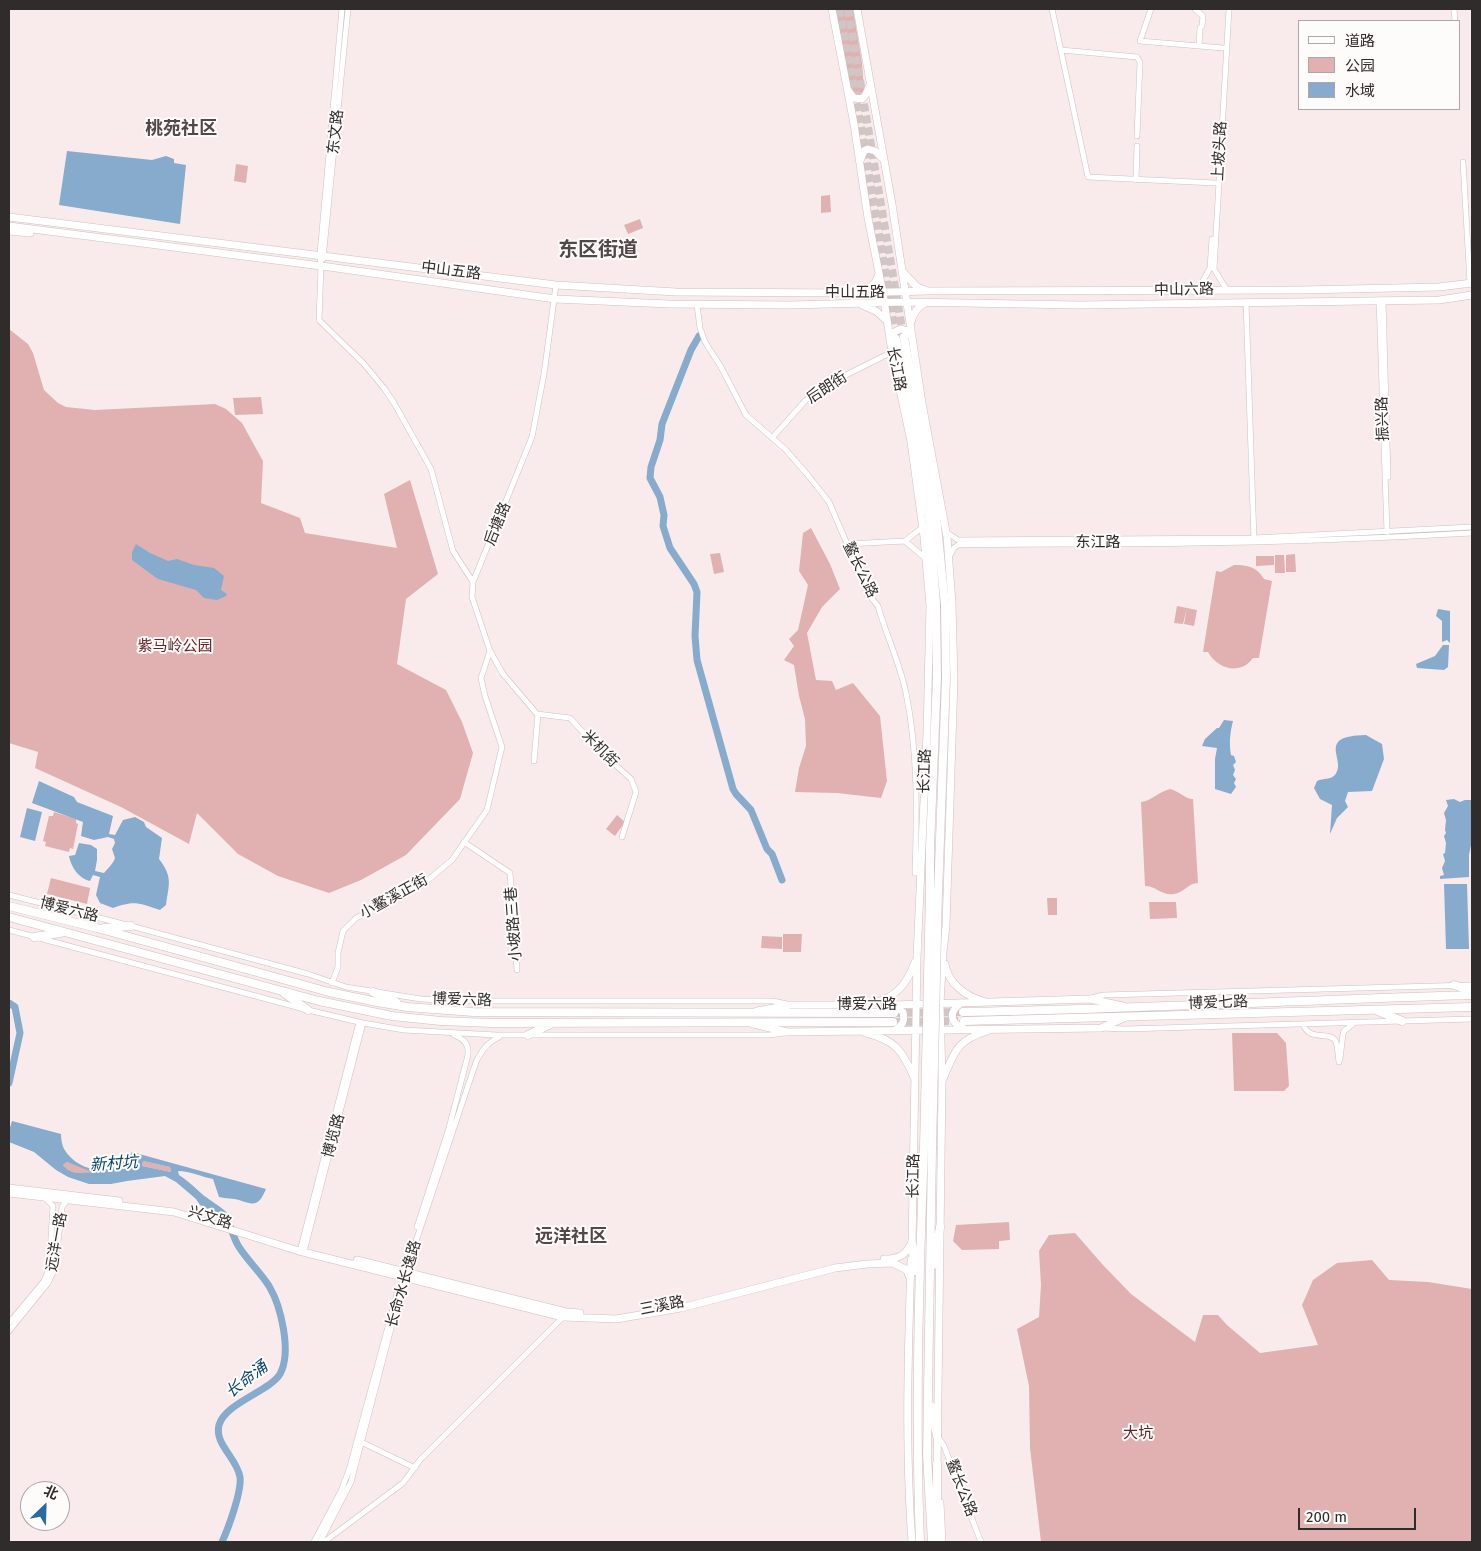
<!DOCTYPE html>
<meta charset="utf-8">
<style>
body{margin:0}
#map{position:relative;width:1481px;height:1551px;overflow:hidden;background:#f9ebeb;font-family:"Fira Sans","Noto Sans SC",sans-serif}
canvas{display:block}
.frame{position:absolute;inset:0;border:10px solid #312c2c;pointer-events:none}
.legend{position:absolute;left:1298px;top:20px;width:162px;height:90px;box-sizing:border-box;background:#fefbfb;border:1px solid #aca8a8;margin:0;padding:6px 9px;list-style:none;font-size:15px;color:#312c2c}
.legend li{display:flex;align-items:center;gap:10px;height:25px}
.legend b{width:25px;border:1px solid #aca8a8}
.north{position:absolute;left:20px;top:1481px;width:50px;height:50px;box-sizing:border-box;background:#fefbfb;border:1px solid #aca8a8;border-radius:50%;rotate:24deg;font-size:14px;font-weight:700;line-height:20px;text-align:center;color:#312c2c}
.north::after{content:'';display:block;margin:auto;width:18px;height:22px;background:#286ba1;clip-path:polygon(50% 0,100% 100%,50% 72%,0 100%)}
.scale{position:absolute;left:1298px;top:1508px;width:118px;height:22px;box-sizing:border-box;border:2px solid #312c2c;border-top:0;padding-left:6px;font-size:15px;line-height:18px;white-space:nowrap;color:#312c2c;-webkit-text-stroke:4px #fefbfb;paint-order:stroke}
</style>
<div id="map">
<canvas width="1481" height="1551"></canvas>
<div class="frame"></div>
<ul class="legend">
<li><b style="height:6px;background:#fff"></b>道路</li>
<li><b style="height:14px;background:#e0b1b0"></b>公园</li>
<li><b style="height:14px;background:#86abcc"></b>水域</li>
</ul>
<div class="north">北</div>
<div class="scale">200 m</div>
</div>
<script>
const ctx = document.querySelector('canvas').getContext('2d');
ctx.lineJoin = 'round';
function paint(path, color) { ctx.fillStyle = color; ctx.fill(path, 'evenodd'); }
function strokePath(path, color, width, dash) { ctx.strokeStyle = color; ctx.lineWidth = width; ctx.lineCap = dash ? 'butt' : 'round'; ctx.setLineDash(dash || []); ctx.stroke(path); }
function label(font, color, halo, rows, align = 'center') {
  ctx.font = font + ' "Fira Sans","Noto Sans SC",sans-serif'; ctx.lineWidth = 4; ctx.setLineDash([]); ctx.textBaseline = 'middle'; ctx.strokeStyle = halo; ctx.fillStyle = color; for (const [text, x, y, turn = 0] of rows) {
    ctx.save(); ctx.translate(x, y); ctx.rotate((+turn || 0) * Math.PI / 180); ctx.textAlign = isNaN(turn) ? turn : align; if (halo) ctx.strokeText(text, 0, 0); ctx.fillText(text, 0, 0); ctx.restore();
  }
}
paint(new Path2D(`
 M836,9H853L862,63L864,91L861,95L857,96C845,85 839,28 836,9Z
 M236,164L248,166L246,183L234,181Z
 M830,195L831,212L821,213V196Z
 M640,219L643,228L628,234L624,225Z
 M9,329L28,344L33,353L44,390L58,403L66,407L95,410L215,404L226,409L242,423L263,461L261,503L300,518L305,533L397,548L384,494L410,480L438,574L406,599L397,664L446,690L462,722L473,753L460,799L406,855L361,880L329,893L278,876L238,854L197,813L189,844L121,807L35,768L38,752L9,743Z
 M261,397L263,414L235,415L233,398Z
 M811,528L830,564L840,589L822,607L807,633L816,680L832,681L836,690L853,683L880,716L887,781L881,798L837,793L795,792L799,768L806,746L805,719L799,696L794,665L784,660L794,646L789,639L798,630L808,585L799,571L803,533Z
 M720,553L724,572L714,574L710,554Z
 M1295,554L1296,572H1286V555Z
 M1275,555H1284L1285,573H1275Z
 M1256,556H1274V565L1256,566Z
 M1234,565C1248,565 1257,567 1264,579L1272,581L1259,658H1253C1241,675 1218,670 1208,652H1203L1216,571L1221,572Z
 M1177,606L1187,608L1183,624L1174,623Z
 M1187,608L1197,610L1194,626L1184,624Z
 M1170,789C1179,791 1185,799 1193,799L1198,883C1188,883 1184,893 1174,894C1162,896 1156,886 1145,886L1141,802C1149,802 1158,792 1170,789Z
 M54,812L76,819V823L78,824L73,849L70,848L69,852L45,846L46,842L43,841L49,816H53Z
 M617,815L625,822L615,836L606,829Z
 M51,878L90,888L87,904L47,894Z
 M1047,898H1057V915H1048Z
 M1176,902L1177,918L1150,919L1149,902Z
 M783,934H802L801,952H783Z
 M762,936L782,937V949L761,948Z
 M1232,1033H1277L1286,1043L1289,1086L1284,1091H1234Z
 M143,1161L170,1167L171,1172L142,1166Z
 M67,1162L94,1172C83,1174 70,1175 63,1165Z
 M1009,1222L1010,1240L999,1241V1249L962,1250L953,1241L956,1225Z
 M1075,1233L1103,1265L1131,1294L1195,1342L1203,1315H1218L1227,1325L1260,1353L1318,1345L1302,1305L1313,1280L1337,1263L1372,1260L1389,1280L1428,1282L1472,1289V1542H1041L1030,1448L1029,1386L1017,1329L1039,1317L1041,1285L1039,1251L1049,1235Z`), '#e0b1b0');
paint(new Path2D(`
 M67,151L152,160L166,156L174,159V163L186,165L180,224L59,205Z
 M136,544L150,553L168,561L177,559L194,565L214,568L224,576L221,590L227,594L226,596L217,600L204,598L196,590L158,579L132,560V552Z
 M1438,609L1450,611V643L1447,640L1442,642V621L1436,616Z
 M1443,645H1449L1448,667L1444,670L1417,668L1416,664L1435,656Z
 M1224,720L1233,721C1230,732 1229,744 1231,755L1234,756L1236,762L1233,765L1235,770L1233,775L1236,779L1234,783L1236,787L1231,794L1215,789V759L1217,748L1202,746L1205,739L1217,728H1219Z
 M1366,735L1382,744L1384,759L1372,791L1348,792L1345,801L1348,807L1337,818L1330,834L1332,805L1320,799L1314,788L1317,781C1324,778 1330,780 1335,775C1348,760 1314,736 1366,735Z
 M39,781L74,797L77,802L113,816L109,834L115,835L123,820L135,817L144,822L146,827L162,838L159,859C173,877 169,884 166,905L160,910C138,903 135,900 113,908L100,903L96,895L100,877L93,875L90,881C79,879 71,867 69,856L75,855L79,843L91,845L97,849V860L95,871L104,873C108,868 113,864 115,858L112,849L115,843L114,839L108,837L94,840L81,836L83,822L32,803Z
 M1454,799L1460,802L1465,800H1472V840L1469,855V877L1440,879V876L1444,875L1442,868L1445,861L1443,854L1445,853L1446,843L1444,836L1446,833L1445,830L1446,820L1444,813L1448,806L1446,800Z
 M27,808L42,812L35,841L20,837Z
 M1444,884H1467L1469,949H1446Z
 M12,1121L61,1134C61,1139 62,1145 64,1149C79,1174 116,1178 132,1152L266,1189C259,1205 256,1206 239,1200C234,1198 226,1199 219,1197L213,1179C202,1177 190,1171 178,1171L179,1175C192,1183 201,1195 214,1203L208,1209L200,1205L196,1199L176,1182L165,1176L127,1181L111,1184H89L68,1177L56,1170L34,1152L9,1142V1131ZM143,1161L170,1167L171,1172L142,1166ZM67,1162L92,1172C82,1174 69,1174 63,1165Z`), '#86abcc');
strokePath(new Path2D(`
 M699,336L691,350L662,424L660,440L651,467L650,478L660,497L664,515L663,526L670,548L694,584L697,592L695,636L697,660L733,789L736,794L751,810L767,849L772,854L782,880
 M9,1003L15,1007L20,1033L9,1083
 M204,1200C210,1205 221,1210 225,1216C231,1225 233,1238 239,1247C248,1261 260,1272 269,1286C281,1306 292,1352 280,1374C270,1391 225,1403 219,1425C214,1444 237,1458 240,1477C242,1491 228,1529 222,1542`), '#86abcc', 7);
strokePath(new Path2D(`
 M839,9L860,122L896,337
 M848,9L903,335
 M894,1013L963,1012
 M893,1022L958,1021`), '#d1c5c5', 8, [8, 4]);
const minor = new Path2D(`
 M342,9L320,254L321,266L319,320L364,364L384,388L394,403L431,469L453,551L473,582
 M1052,9L1088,177L1215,183
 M1151,9L1140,41L1223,48
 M1195,9L1203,16L1202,26L1200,28L1199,45
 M1454,9L1455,21
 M1061,50L1137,57L1140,62L1137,136
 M1463,162L1470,283
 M1136,180L1137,146
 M323,259L348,9
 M556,285L544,374L532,437L473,582L472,597L490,651L503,674L537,714L570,718L598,749L631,779L636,792L622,837
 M1198,290L1210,268L1212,239
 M1227,290L1214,269L1229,9
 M1379,300L1387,532
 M1383,300L1388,477
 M1246,302L1254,541
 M697,305L700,328L705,342L721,367L746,415L785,449L807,474L829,502L869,595L878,606C886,635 900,663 906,693C918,752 917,813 915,873H921
 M772,438L806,400L834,381L892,352
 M946,532L958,540L1254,538L1472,527
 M905,541L923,527
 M847,544L905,541L925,558
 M949,557L954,548L958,545C1036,543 1114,545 1193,543C1286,542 1379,538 1472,533
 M534,761L538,714
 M464,842L510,873L517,970
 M9,895L131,926L308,974L346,987L421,999L456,1001H773L787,1004
 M9,930L308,1010L363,1023L404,1030L496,1035H769L785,1033
 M332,983L338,967V953L343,931L356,918L422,885L452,860L487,810L502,747L485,696L481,678L490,651
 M1091,998L1104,995L1472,985
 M1303,1024C1310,1043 1329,1029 1336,1042C1338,1048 1338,1056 1339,1062
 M1102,1028L1125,1029L1472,1019
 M1340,1059L1343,1034L1344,1031L1354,1023
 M417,1227L449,1128L468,1055C469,1044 464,1039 454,1035
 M301,1247L359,1022
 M305,1248L363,1023
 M9,1323L44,1281L49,1269L53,1206L45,1198
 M9,1331L48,1283L55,1268L62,1207L67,1200
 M938,1437L944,1446L981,1542
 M359,1441L415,1468
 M314,1542L341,1491L349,1470L398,1290
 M320,1542L351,1482L406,1271L476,1062C482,1050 487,1043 499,1037
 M324,1542L403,1483L420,1460L563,1317`);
const major = new Path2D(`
 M832,9L854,124L868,218L883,293L892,352L911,442L924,537L930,606L927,733L917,957L912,1247
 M857,9L892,204L922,403L947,537L952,603L954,679L946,926L943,952L940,1003L942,1082L937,1470
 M848,90L854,98L862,99L866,94L870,85
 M860,161L864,151L868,149L875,151L883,159
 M9,217L556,285L676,292L852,293L928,291L1302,290L1439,287L1472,283
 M9,226L329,267L555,299L669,304L791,305L906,302L1079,305L1439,300L1472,295
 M9,231L30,233
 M903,272L917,287L925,290
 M862,291C872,287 877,283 879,273
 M862,305L876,311L886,320
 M911,322C913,314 917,307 925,303
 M890,338L892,333L901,329L908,331L911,336
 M945,964C948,983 965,996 983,1001
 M876,1002C897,997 908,982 915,962
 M961,1003C949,1012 949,1022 963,1028
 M893,1005L903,1012C905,1021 903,1025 895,1030
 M757,1011L790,1005H893L1090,999L1123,1006
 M753,1024L787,1032L1101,1028L1126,1017
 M866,1033C895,1040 902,1050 914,1077
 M943,1079C955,1051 956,1041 987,1031
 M9,1188L119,1201
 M9,1193L174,1212L299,1251L563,1317L616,1319L681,1308L835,1268L867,1264L893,1263L907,1270L909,1276
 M884,1259C898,1259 905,1256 911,1244
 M357,1260L566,1312L580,1313
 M911,1260C908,1354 905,1449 912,1542
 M940,1503L942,1542`);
const highway = new Path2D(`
 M904,337L936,516L945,605L946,678L938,893
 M896,339L929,518L936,603L937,678L930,847V892
 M9,906L97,928L329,992L377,1002L407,1007L473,1012L894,1013
 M9,917L319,1001L392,1016L441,1021L491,1023L893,1022
 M104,928L131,926
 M34,937L60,933
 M1454,985L1472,991
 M373,992L396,1002
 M284,993L308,1010
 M1378,1011L1402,1021
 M963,1012C1133,1009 1303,1000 1472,995
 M964,1021L1472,1007
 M528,1035L551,1024
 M932,1149L927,1454L932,1542
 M912,1243L915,1271
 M933,1265L940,1227
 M931,1406L937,1436
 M937,1464V1542
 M920,1542C915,1411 919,1279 924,1148`);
strokePath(minor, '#cec0c0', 6);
strokePath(major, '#cec0c0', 8);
strokePath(highway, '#cec0c0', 9);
strokePath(minor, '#fff', 5);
strokePath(major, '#fff', 7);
strokePath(highway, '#fff', 8);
const highwayBridge = new Path2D(`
 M924,1148L930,892
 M932,1149L938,893`);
strokePath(highwayBridge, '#cec0c0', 9, []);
strokePath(highwayBridge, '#fff', 8);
label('15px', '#312c2c', '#fefbfb', [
 ["东文路",336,132,-84],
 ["上坡头路",1220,151,-87],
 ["中山五路",451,271,7],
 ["中山六路",1184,290,-1],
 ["中山五路",855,293],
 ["长江路",896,369,79],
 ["后朗街",827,388,-33],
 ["振兴路",1383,419,-92],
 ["后塘路",498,524,-68],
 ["东江路",1098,543],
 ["鳌长公路",860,570,64],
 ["米机街",600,749,45],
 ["长江路",925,771,-88],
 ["小鳌溪正街",394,897,-29],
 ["博爱六路",69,910,14],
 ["小坡路三巷",514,924,-94],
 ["博爱六路",462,1000,2],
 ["博爱七路",1218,1003,-2],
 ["博爱六路",867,1005],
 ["博览路",334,1136,-75],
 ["长江路",914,1176,-89],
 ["兴文路",210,1218,17],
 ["远洋一路",57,1242,-80],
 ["长命水长逸路",404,1284,-74],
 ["三溪路",662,1306,-11],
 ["鳌长公路",961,1488,69]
]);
label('15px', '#652428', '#fefbfb', [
 ["紫马岭公园",175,647],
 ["大坑",1138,1434]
]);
label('italic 16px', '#074570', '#fefbfb', [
 ["新村坑",114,1164,-4],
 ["长命涌",247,1380,-38]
]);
label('bold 18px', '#534848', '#fefbfb', [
 ["桃苑社区",181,129],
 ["远洋社区",571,1237]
]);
label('bold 20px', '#534848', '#fefbfb', [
 ["东区街道",598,250]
]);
</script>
